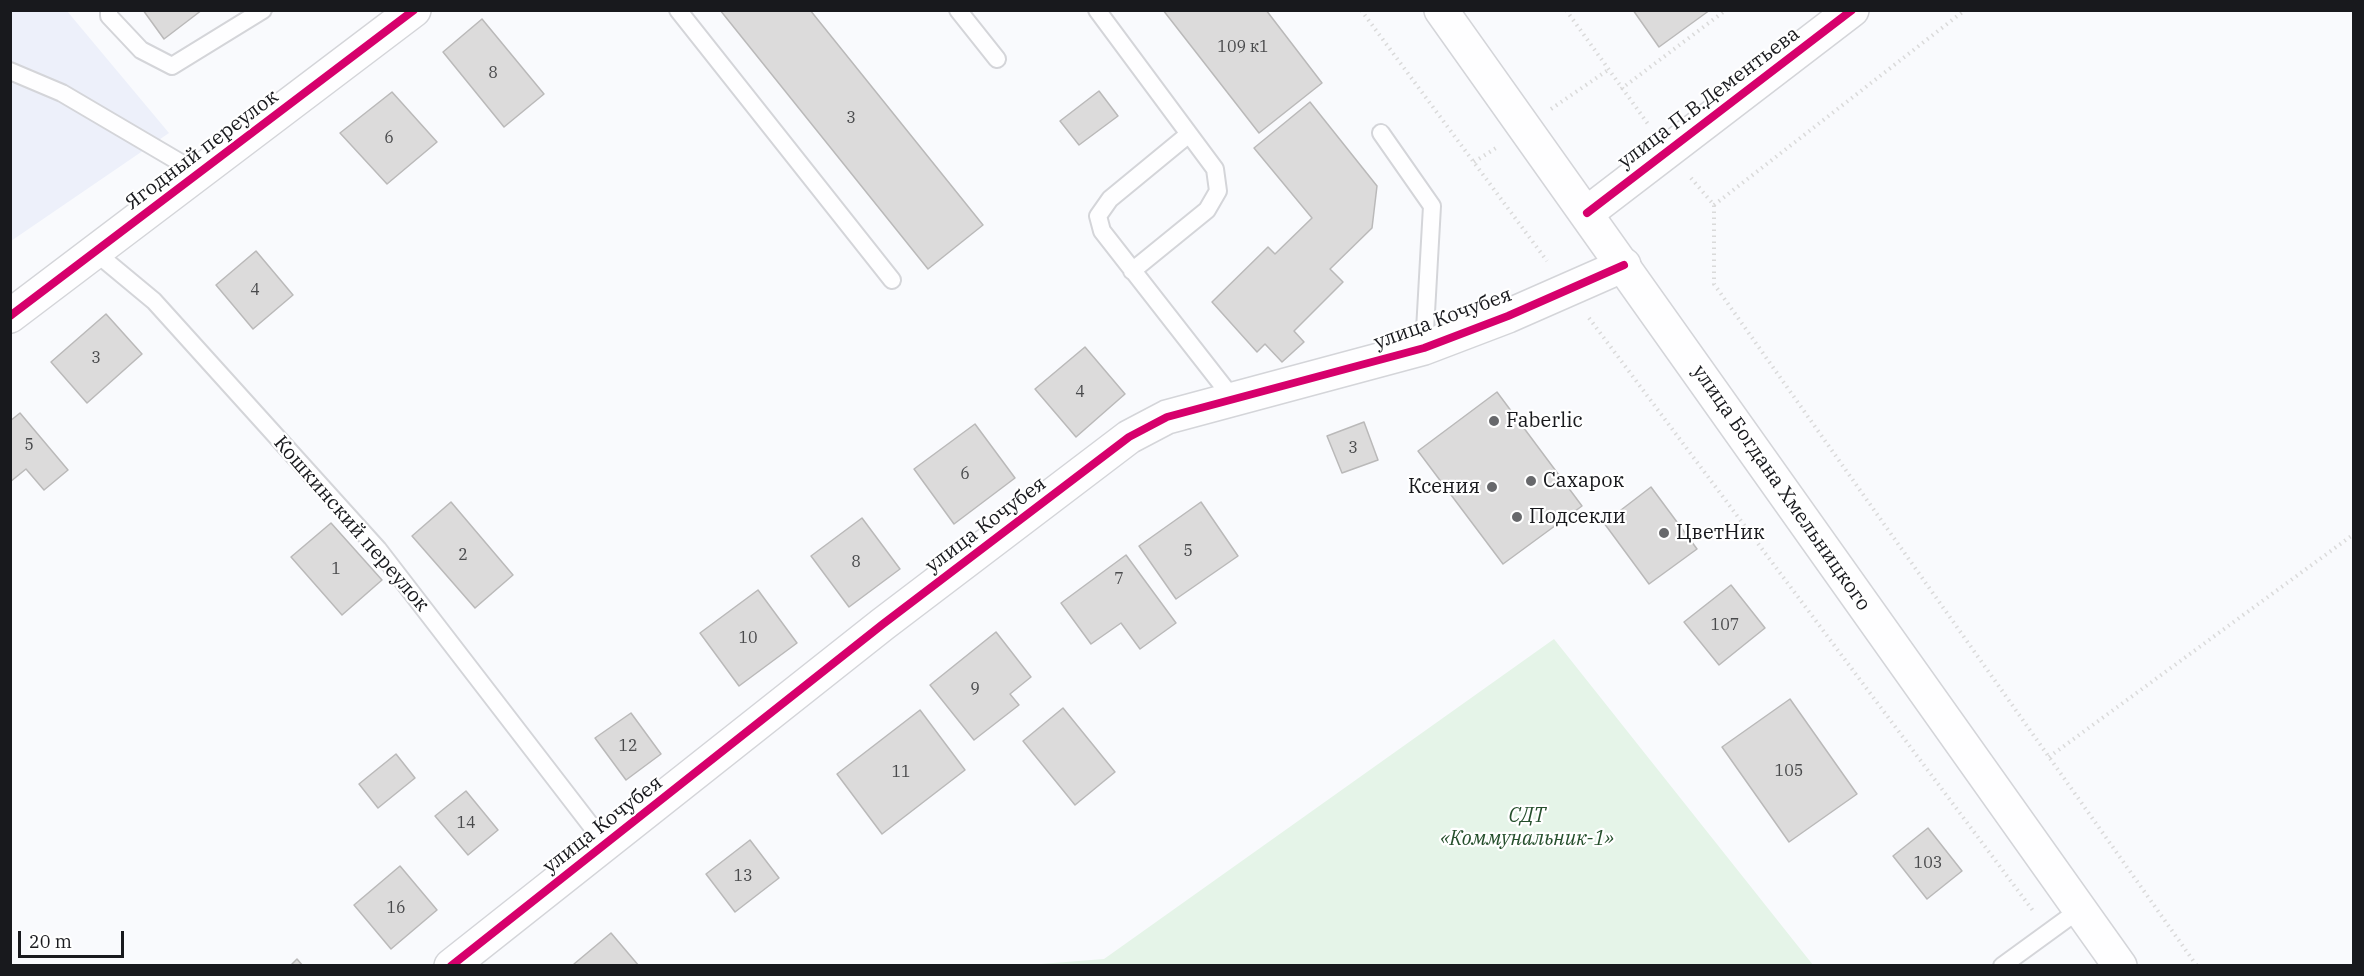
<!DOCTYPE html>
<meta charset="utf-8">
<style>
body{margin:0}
#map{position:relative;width:2364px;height:976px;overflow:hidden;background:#f9fafd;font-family:"IBM Plex Serif",serif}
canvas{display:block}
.frame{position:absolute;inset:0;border:12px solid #18191d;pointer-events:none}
.scale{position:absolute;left:18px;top:931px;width:106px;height:27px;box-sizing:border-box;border:3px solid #18191d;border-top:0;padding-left:8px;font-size:18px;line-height:21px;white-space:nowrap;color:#18191d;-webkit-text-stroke:4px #fff;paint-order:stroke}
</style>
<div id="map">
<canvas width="2364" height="976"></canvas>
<div class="frame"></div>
<div class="scale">20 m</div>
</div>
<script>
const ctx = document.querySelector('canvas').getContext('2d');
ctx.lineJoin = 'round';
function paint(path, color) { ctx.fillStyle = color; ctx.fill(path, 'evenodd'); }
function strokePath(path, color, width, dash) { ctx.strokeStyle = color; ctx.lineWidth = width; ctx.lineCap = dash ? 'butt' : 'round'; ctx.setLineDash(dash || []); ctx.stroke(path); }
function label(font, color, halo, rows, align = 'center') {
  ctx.font = font + ' "IBM Plex Serif",serif'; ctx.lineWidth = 4.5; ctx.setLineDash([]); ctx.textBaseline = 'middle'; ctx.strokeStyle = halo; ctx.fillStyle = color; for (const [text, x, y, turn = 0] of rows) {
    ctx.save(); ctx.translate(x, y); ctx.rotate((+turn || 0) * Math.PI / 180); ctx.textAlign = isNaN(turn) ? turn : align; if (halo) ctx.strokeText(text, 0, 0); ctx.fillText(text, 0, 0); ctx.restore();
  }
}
paint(new Path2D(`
 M11,11H67L169,133L11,241Z`), '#edf0fa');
paint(new Path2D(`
 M1554,639L1813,965H1028L1104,959Z`), '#e5f4e8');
const building = new Path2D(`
 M143,10H202L164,39Z
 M720,10H810L983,225L928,269Z
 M1163,10H1266L1322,83L1259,133Z
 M1633,10H1710L1659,47Z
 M482,19L544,94L504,127L443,52Z
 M1099,91L1118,116L1079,145L1060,121Z
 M392,92L437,142L387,184L340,133Z
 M1310,102L1377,186L1372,228L1330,269L1343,282L1294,331L1304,342L1282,362L1265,344L1257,352L1212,302L1268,247L1275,254L1312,218L1254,148Z
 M256,251L293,295L253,329L216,285Z
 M106,314L142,354L87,403L51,362Z
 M1085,347L1125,394L1076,437L1035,389Z
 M1497,392L1582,506L1503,564L1418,451Z
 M20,413L68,470L44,490L26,469L10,482V421Z
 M1364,422L1378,460L1342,473L1327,436Z
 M975,424L1015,478L954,524L914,469Z
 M1651,487L1697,549L1649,584L1604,523Z
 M451,502L513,575L475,608L412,536Z
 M1201,502L1238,556L1176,599L1139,546Z
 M862,518L900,569L849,607L811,556Z
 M331,523L382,580L342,615L291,557Z
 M1126,555L1176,623L1140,649L1121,623L1091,644L1061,603Z
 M1731,585L1765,628L1719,665L1684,622Z
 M758,590L797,643L739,686L700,633Z
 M996,632L1031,677L1010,694L1019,705L974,740L930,685Z
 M1790,699L1857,794L1789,842L1722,747Z
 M1063,708L1115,772L1075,805L1023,741Z
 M920,710L965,770L882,834L837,774Z
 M631,713L661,754L626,780L595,738Z
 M396,754L415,778L378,808L359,784Z
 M466,791L498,830L468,855L435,816Z
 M1928,828L1962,871L1927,899L1893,856Z
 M750,840L779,878L735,912L706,874Z
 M400,866L437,910L391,949L354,905Z
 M611,933L639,966H575L574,964Z
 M297,959L303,966H290Z`);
paint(building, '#dcdbdb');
strokePath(building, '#bab9b9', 1.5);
const lane = new Path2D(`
 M109,10V16L141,50L172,66L263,10
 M678,10L892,280
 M958,10L997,59
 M1097,10L1189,134L1110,199L1098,216L1102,231L1234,400
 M10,71L62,93L198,173
 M1381,133L1432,206L1424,348
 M95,252L154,301L378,549L606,845
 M1132,271L1207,210L1218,191L1215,169L1189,134
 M2002,966L2079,910`);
const street = new Path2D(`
 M10,316L414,10
 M451,966L883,624L1129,437L1167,417L1424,348L1508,316L1624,265`);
const secondary = new Path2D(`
 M1587,213L1852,10`);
const primary = new Path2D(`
 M1441,10L2120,966`);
strokePath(lane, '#d4d5d9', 20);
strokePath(street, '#d4d5d9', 36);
strokePath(secondary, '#d4d5d9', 36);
strokePath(primary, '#d4d5d9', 36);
strokePath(new Path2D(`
 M1361,10L1547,261
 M1566,10L1648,124
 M1621,89L1726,10
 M1551,109L1608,70
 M1474,162L1496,148
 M1691,178L1714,205V284L2197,966
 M1714,205L1965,10
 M1589,318L2034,912
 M2049,757L2354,534`), '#dadada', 4, [1.5, 4.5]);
strokePath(lane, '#fefeff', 16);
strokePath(street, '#fefeff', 33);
strokePath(secondary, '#fefeff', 33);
strokePath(primary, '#fefeff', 33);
strokePath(new Path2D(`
 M1587,213L1852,10
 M10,316L414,10
 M451,966L883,624L1129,437L1167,417L1424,348L1508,316L1624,265`), '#d6006c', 8);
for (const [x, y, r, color] of [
 [1494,421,6,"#67686b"],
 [1531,481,6,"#67686b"],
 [1492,487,6,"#67686b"],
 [1517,517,6,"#67686b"],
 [1664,533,6,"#67686b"]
]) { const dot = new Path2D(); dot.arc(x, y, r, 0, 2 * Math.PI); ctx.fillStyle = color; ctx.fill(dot); strokePath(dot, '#fff', 2); }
label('16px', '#494a4c', null, [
 ["109 к1",1243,47],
 ["8",493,73],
 ["3",851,118],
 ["6",389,138],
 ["4",255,290],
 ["3",96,358],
 ["4",1080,392],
 ["5",29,445],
 ["3",1353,448],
 ["6",965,474],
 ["5",1188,551],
 ["2",463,555],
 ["8",856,562],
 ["1",336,569],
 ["7",1119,579],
 ["107",1725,625],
 ["10",748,638],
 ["9",975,689],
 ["12",628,746],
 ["105",1789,771],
 ["11",901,772],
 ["14",466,823],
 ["103",1928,863],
 ["13",743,876],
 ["16",396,908]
]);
label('20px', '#18191d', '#fff', [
 ["улица П.В.Дементьева",1709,98,-37],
 ["Ягодный переулок",202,150,-37],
 ["улица Кочубея",1443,319,-20],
 ["улица Богдана Хмельницкого",1781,488,55],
 ["Кошкинский переулок",351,524,49],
 ["улица Кочубея",986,525,-37],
 ["улица Кочубея",603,825,-38]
]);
label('20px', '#18191d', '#fff', [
 ["Faberlic",1506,421],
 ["Сахарок",1543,481],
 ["Ксения",1480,487,"right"],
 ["Подсекли",1529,517],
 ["ЦветНик",1676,533]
], 'left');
label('italic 20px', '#254f2c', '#fff', [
 ["СДТ",1527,816],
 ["«Коммунальник-1»",1527,839]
]);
</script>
